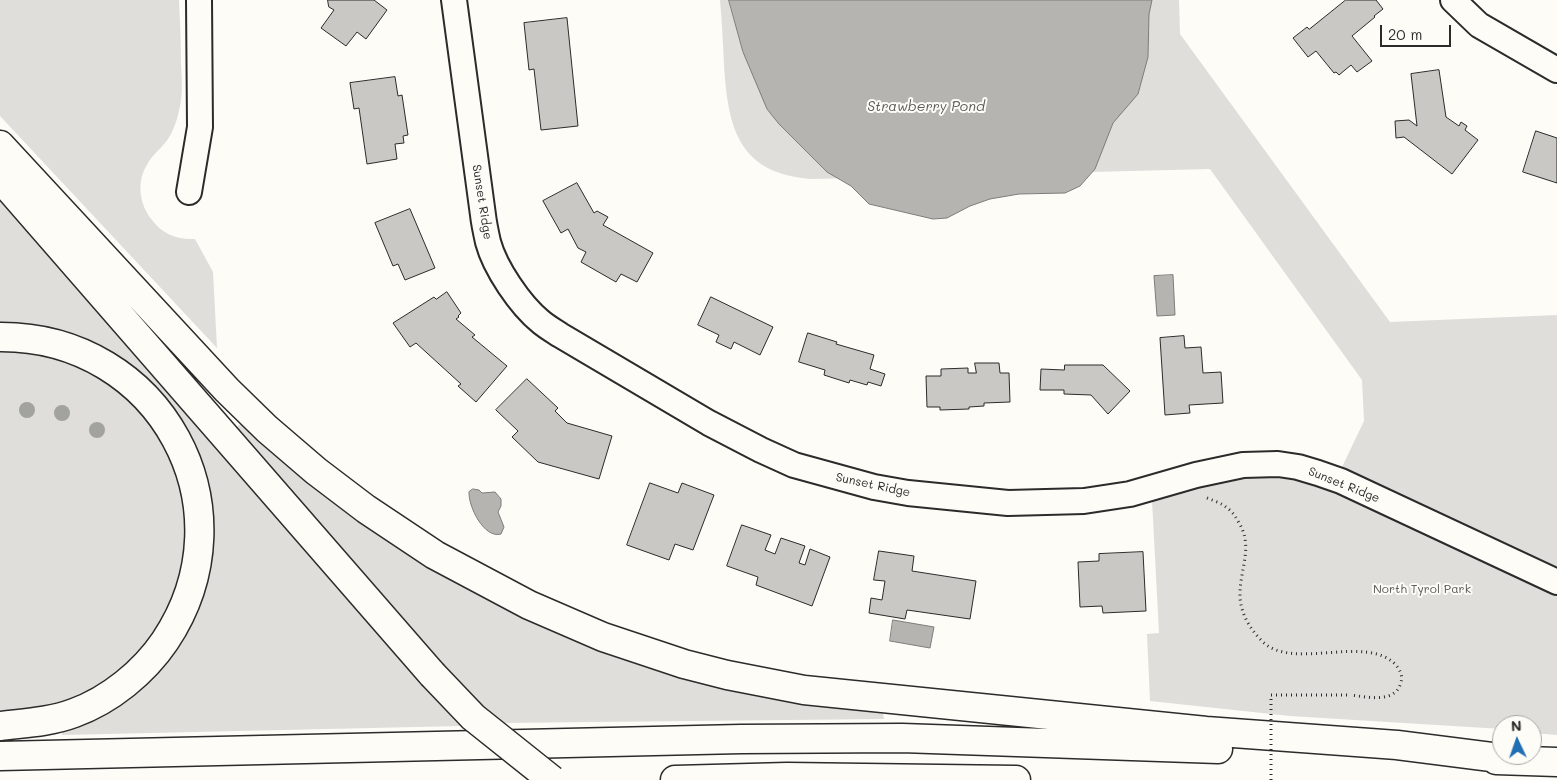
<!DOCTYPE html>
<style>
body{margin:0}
#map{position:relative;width:1557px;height:780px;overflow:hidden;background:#fdfcf7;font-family:Mali,sans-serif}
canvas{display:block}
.north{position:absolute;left:1492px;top:715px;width:50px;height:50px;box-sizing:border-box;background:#fdfcf7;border:1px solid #a9a8a5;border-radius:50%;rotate:357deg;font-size:14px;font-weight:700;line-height:20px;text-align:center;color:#2b2b2b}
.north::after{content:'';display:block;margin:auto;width:18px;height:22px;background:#1f6fb2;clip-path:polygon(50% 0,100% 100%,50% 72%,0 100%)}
.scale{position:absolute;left:1380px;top:25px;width:71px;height:22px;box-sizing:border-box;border:2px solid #2b2b2b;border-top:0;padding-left:6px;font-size:15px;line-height:18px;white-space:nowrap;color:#2b2b2b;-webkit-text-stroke:4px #fdfcf7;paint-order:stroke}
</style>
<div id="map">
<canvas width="1557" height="780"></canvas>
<div class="north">N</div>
<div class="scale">20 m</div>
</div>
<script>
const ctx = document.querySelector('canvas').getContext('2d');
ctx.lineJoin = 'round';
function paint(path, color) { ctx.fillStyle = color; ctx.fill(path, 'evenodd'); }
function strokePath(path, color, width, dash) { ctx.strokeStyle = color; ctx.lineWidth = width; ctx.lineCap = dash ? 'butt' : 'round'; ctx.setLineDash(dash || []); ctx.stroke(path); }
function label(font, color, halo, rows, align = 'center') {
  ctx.font = font + ' Mali,sans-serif'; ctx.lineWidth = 4; ctx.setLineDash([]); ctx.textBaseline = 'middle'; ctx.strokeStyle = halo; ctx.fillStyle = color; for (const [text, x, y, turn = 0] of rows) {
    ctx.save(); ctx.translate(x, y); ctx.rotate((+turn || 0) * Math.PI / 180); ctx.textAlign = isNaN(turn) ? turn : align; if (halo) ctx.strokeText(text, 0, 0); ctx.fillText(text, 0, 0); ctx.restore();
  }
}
paint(new Path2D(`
 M0,0H179C180,22 181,44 181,65C182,81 183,96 179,111C177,121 173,131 168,139C162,148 153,154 148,163C136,181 139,204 152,220C162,234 178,240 195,239L213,272L217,348L0,116Z
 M720,0H1179L1180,34L1390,322L1557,315V735L1532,733V725H1502V729L1290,716L1150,701L1147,634L1159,633L1152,500C1191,490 1233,475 1274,476C1293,477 1312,483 1331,490L1364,421L1362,380L1210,169L812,179C739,174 728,129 724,65C723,43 722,22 720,0Z
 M0,194L125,343L434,698L460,726L62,735V729L161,666L183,636L197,607L210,517L111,354L82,339L65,333L46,328L0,325Z
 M0,349L53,356L105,378L137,406L163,444L179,483L188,525L179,581L170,605L145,649L108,681L93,691L61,705L0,715Z
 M243,421L477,589L882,709L884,719L500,723L453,676L236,428Z`), '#dfdeda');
const water = new Path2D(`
 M729,0H1152L1149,14L1148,57L1138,94L1113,123L1095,169L1080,186L1065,193L1019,194L990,199L970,206L947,218L933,219L869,204L851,186L827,172L779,124L767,109L743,52Z
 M1173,275L1175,315L1157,316L1154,276Z
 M473,489L479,490L482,493L495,492L501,499V506L498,512L504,527L501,534C484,539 468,506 469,492Z
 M893,620L934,627L930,648L890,641Z`);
paint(water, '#b5b4b1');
strokePath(water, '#7e7d7b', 1);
const building = new Path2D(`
 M328,0H374L387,10L366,39L357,32L346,46L321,28L334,10L329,7Z
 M1346,0H1376L1383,9L1374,16L1375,17L1352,36L1372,61L1357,72L1351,65L1339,75L1336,72L1334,73L1316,51L1308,57L1293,38L1307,27L1309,29Z
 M567,18L578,126L541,130L534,69L529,70L524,23Z
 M1439,70L1446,117L1459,126L1461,122L1467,126L1465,130L1478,140L1452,174L1404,137L1396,138L1395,121L1409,120L1417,126L1411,74Z
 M395,77L398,96L402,95L408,135L403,136L404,143L395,144L397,159L367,164L359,108L354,109L350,83Z
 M1536,131L1557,138V183L1523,172Z
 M577,183L594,213L597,211L608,217L603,225L653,253L637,282L621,274L616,282L581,262L586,252L578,248L568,229L561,233L543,201Z
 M410,209L435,268L405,280L398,264L393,266L375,223Z
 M447,292L461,313L458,316L459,317L456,319L475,335L472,337L507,366L476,402L458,386L461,384L416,343L410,347L393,323L434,297L436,299Z
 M711,297L773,327L760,355L734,342L731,349L716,342L719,335L698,325Z
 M808,333L837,342L836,344L874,355L870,369L885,374L881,386L868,382L867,385L850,380L849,383L824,375L825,370L799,362Z
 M1184,336L1185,348L1201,347L1203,373L1221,372L1223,403L1189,405L1190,413L1165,415L1160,338Z
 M975,363H999L1000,373H1009L1010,402L984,403V406L969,407V409L940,410V407H927L926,376H941V369L968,368V373H976Z
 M1065,365H1103L1130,391L1108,414L1091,395L1064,394V390H1040L1041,369L1064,370Z
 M527,379L558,408L555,411L567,423L612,436L599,479L538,462L512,437L518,431L496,410Z
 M650,483L678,493L682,483L714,495L693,550L675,544L669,560L627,545Z
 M742,525L771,535L765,550L775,554L781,538L805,546L799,563L805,565L810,549L830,557L812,606L756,585L758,577L727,566Z
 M879,551L914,556L912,571L976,581L970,619L907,610L905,619L869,613L871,598L882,600L885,581L874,580Z
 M1143,552L1146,611L1103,613L1102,606L1080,607L1078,562L1099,561V554Z`);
paint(building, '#c9c8c4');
strokePath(building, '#2b2b2b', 1);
const minor = new Path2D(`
 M454,0L483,215C484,224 486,233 488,242C495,268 520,305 541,322C547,327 554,331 560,335L709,423L761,450L794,465L874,487L908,493L1008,503L1084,501L1130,494L1196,475L1243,465L1278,464L1298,467L1318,473L1341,481L1557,582
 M1453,0L1479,25L1557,70
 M189,192L200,127L199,0`);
const highway = new Path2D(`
 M0,145L227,390L267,429L316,471L366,509L435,555L529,605L603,637L684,664L727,675L804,690L1206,731L1397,745L1515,760
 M0,178L432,674
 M0,337C160,336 254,508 165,641C144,672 110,700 74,713C50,722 25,723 0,726
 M0,756L741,739L902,738L1218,749
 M1496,760L1557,762
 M675,780L787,777L1016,780`);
strokePath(minor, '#2b2b2b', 28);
strokePath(highway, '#2b2b2b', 31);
strokePath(new Path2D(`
 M1207,498C1214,501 1222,503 1227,508C1232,511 1236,517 1239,523C1254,547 1239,571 1240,597C1241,614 1250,629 1262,641C1292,672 1366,633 1396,665C1400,670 1403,676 1401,682C1396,704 1367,697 1351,695`), '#2b2b2b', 3, [1, 4]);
strokePath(minor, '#fdfcf7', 24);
strokePath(highway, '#fdfcf7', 28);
const highwayBridge = new Path2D(`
 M432,674L473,717L552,780`);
strokePath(highwayBridge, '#2b2b2b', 31, []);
strokePath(new Path2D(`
 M1271,780V695H1351`), '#2b2b2b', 3, [1, 4]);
strokePath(highwayBridge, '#fdfcf7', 28);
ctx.fillStyle = '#a2a29f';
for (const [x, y] of [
 [27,410],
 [62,413],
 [97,430]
]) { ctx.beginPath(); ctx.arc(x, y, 8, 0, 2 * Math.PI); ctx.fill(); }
label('12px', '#2b2b2b', '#fdfcf7', [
 ["Sunset Ridge",482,202,81],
 ["Sunset Ridge",873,485,12],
 ["Sunset Ridge",1344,485,22]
]);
label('12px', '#585857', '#fdfcf7', [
 ["North Tyrol Park",1422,589]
]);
label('italic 14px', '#5b5b5a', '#fdfcf7', [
 ["Strawberry Pond",926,107]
]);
</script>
